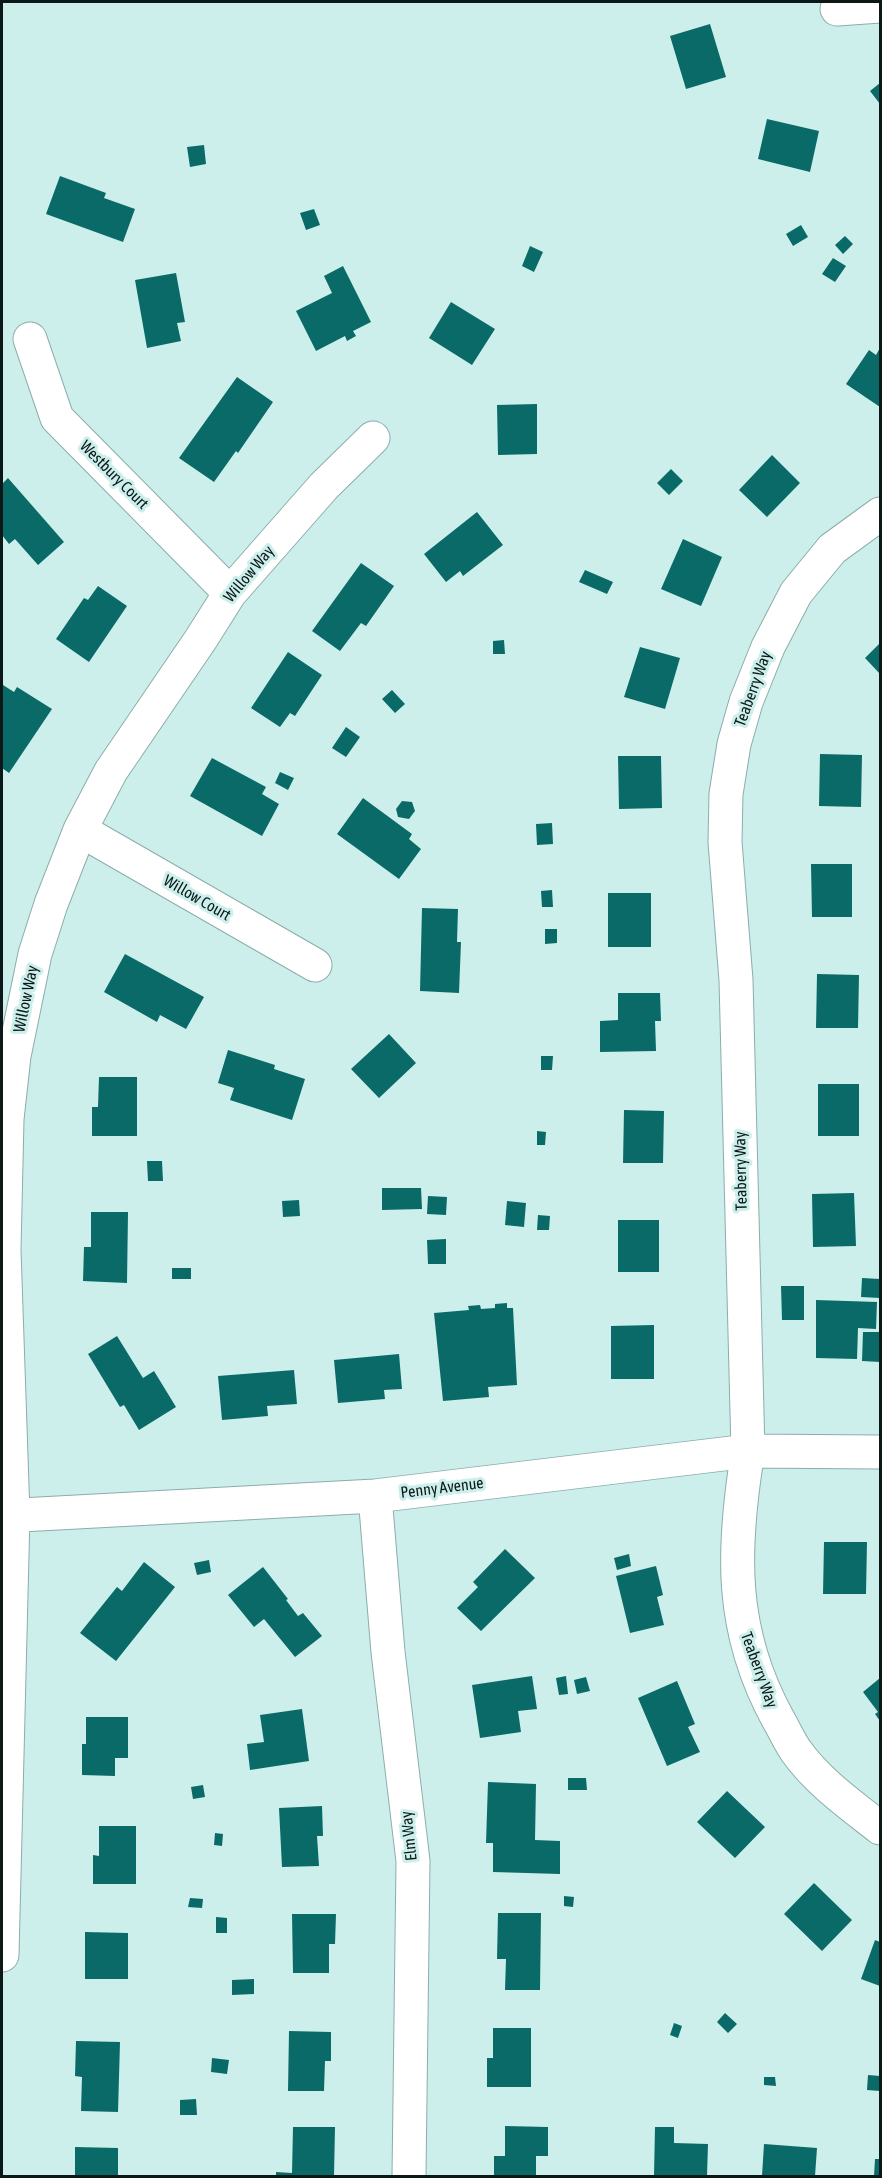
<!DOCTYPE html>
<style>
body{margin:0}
#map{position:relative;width:882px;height:2178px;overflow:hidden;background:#ccefec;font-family:"Asap Condensed",sans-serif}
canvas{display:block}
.frame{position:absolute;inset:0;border:3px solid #0b1817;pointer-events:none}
</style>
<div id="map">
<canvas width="882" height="2178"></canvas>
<div class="frame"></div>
</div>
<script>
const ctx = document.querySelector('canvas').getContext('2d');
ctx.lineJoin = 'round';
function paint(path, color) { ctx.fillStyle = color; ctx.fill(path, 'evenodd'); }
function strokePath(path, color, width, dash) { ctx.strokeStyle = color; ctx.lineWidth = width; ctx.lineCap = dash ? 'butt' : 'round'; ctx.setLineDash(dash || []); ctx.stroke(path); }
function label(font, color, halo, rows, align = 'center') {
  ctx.font = font + ' "Asap Condensed",sans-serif'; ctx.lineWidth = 6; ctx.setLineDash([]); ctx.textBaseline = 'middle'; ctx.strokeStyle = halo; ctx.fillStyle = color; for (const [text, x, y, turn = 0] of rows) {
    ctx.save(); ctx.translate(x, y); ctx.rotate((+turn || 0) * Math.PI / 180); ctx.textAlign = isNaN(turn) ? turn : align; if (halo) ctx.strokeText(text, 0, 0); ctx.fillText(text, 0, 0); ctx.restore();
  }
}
paint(new Path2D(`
 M710,24L726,77L686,89L670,36Z
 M880,83V104L870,91Z
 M767,119L819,131L810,172L758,159Z
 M204,145L206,164L190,167L187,147Z
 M60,176L106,193L104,198L135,209L123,242L46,214Z
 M314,209L320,225L306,230L300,213Z
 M801,225L808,237L793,246L786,234Z
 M845,236L853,244L843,254L835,245Z
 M530,246L543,252L534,272L522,266Z
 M833,258L846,266L835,282L822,274Z
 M343,266L371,322L353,331L356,336L347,341L345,336L316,351L296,311L332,293L324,276Z
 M176,273L185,322L177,323L181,341L147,348L135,280Z
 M451,302L495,329L472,365L429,338Z
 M880,348V407L846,384L869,350L876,355Z
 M237,377L273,402L238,453L236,451L214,482L179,458Z
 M537,404V454L498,455L497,405Z
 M772,455L800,483L767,517L739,490Z
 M671,469L683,481L669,495L657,483Z
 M8,478L64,542L38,565L15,539L9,544L2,535V484Z
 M477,512L503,545L463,576L460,571L446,582L424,554Z
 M683,539L722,557L701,606L661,589Z
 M361,563L394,586L366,626L361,623L340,651L312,631Z
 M585,570L613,582L607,594L579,582Z
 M98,586L127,606L89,662L56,639L84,598L88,600Z
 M504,640L505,654H493V641Z
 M880,643V674L865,658Z
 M640,647L680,658L665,709L624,697Z
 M288,652L322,675L295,716L290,713L280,727L251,708Z
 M3,685L14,692L17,687L52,709L9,773L2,768V688Z
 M392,690L405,704L395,713L382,699Z
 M346,727L360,737L346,757L332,748Z
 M820,754L862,755L861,807L819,806Z
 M618,756H661L662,808L619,809Z
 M212,758L266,787L262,794L279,804L262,836L190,796Z
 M280,772L294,778L288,790L275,783Z
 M363,798L412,834L409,839L421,849L399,879L337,834Z
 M402,801L412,802L415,811L409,819L398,817L396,809Z
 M552,823L553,844L537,845L536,824Z
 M811,864H852V917H812Z
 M552,890L553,907H542L541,891Z
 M608,893H651V947H608Z
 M422,908L458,909L457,942H461L459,993L420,991Z
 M545,929H557V943L545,944Z
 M125,954L204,997L186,1029L160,1015L157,1022L104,992Z
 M817,974L859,975L858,1028H816Z
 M618,993H660L661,1021H655L656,1051L600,1052V1021L618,1020Z
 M389,1034L416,1063L379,1098L351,1069Z
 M228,1050L275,1065L274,1069L305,1079L292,1120L230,1100L234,1088L218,1083Z
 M541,1056H553L552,1070H541Z
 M99,1077H137V1136H92V1107H98Z
 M818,1084H859V1136H818Z
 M624,1110L664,1111L663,1163H623Z
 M537,1131L546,1132L545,1145H537Z
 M147,1161H162L163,1181H148Z
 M382,1188H421L422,1209L382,1210Z
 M854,1193L856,1246L813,1247L812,1194Z
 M428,1196L447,1197L446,1215L427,1214Z
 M299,1200L300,1216L283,1217L282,1201Z
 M507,1201L526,1203L524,1227L505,1225Z
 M91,1212H128L127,1283L83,1281L84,1247H91Z
 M538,1215L550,1216L549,1230H537Z
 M618,1220H659V1272H618Z
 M446,1239V1264H428L427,1240Z
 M172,1268H191V1279H172Z
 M862,1278L880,1279V1298L861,1297Z
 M781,1286H804V1320H782Z
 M816,1300L877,1302L876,1329L858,1328L857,1359L816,1358Z
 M507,1303V1308H513L517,1385L488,1387L489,1397L443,1401L434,1313L469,1310L468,1306L480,1305L481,1309L495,1308V1304Z
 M654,1325V1379H611V1326Z
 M863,1332H880V1362L862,1361Z
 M117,1336L143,1378L154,1371L176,1407L139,1430L124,1405L120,1407L88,1354Z
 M399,1354L402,1389L384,1390L385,1399L338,1403L334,1360Z
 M294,1370L297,1404L267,1406L268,1416L222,1420L218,1376Z
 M824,1542H867L866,1594H823Z
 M505,1549L535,1578L481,1631L457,1608L478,1587L473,1582Z
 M629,1554L631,1566L617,1570L614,1558Z
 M209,1560L211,1572L197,1575L194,1563Z
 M144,1562L175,1587L116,1661L80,1633L117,1587L122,1591Z
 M656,1566L663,1595L657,1597L664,1625L630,1633L616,1576Z
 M263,1567L288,1599L286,1600L298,1616L303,1613L322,1636L295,1657L264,1619L254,1627L228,1595Z
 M532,1676L537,1709L518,1711L521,1732L480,1738L472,1685Z
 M566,1676L568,1694L559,1695L556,1678Z
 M586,1677L590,1691L577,1694L574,1680Z
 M880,1678V1721L875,1714L878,1712L863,1692Z
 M677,1681L695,1724L688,1727L700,1752L667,1766L638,1698Z
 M302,1709L309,1761L250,1770L247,1744L264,1742L260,1715Z
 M86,1717H128V1758H115V1776L82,1775V1744H86Z
 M568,1778H586L587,1790H568Z
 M488,1782L536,1784L535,1840L560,1841V1874L493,1872V1843H486Z
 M203,1785L205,1797L193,1799L191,1787Z
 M727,1791L765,1827L735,1858L697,1822Z
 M322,1806L323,1836H317L319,1866L282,1867L279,1808Z
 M99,1826H136V1884H93V1855L99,1856Z
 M215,1833L223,1834L222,1846L214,1845Z
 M814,1883L852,1920L822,1951L784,1914Z
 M564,1896L574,1897L573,1907L564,1906Z
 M190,1898L203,1899L202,1908L188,1907Z
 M498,1913H541L540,1990H505L506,1959H497Z
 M292,1914H336L335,1944H329V1973H293Z
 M216,1917L227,1918V1933H216Z
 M85,1932L128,1933V1979H85Z
 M875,1940L880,1942V1986L861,1979Z
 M254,1979V1994L232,1995V1980Z
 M725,2013L737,2024L728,2033L717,2022Z
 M674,2023L682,2026L678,2038L670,2035Z
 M493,2028H531V2087H487V2058H493Z
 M289,2031L331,2032V2061H325L324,2091H288Z
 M76,2041L120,2042L118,2112L81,2111L82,2077L75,2076Z
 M212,2058L229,2060L227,2074L211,2072Z
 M868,2075L880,2076V2091L867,2090Z
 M764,2077H775L776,2086L764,2085Z
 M196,2099L197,2115H180V2100Z
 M505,2126L548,2127V2156H536V2176H494V2156H505Z
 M293,2127H335L334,2176H276V2172L292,2173Z
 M655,2127H674V2143L708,2144L707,2176H654Z
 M764,2144L817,2148L815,2176H762Z
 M75,2147L118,2148V2176H75Z
 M875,2159H880V2176H874Z`), '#0a6a67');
const minor = new Path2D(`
 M837,9L880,6
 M30,339L57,418L230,593
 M880,514L832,549L796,593L768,647L746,702L734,744L726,794L725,842L736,980L748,1451C732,1549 729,1630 778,1719C784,1729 789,1741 796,1751C818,1782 851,1805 880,1828
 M80,830L315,965
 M375,1496L388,1652L413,1861L409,2176
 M2,1516L375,1496L748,1451L880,1452
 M2,1955L13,1515L4,1250L7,1119L14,1056L35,954L51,904L80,830L111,771L201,639L230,593L324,486L373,438`);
strokePath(minor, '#8cadab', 35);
strokePath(minor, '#fff', 33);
label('16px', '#0b1817', '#ccefec', [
 ["Westbury Court",114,475,45],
 ["Willow Way",249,574,-50],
 ["Teaberry Way",753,689,-70],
 ["Willow Court",197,898,30],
 ["Willow Way",26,999,-78],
 ["Teaberry Way",741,1171,-91],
 ["Penny Avenue",442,1488,-7],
 ["Teaberry Way",759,1670,70],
 ["Elm Way",409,1836,-96]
]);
</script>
